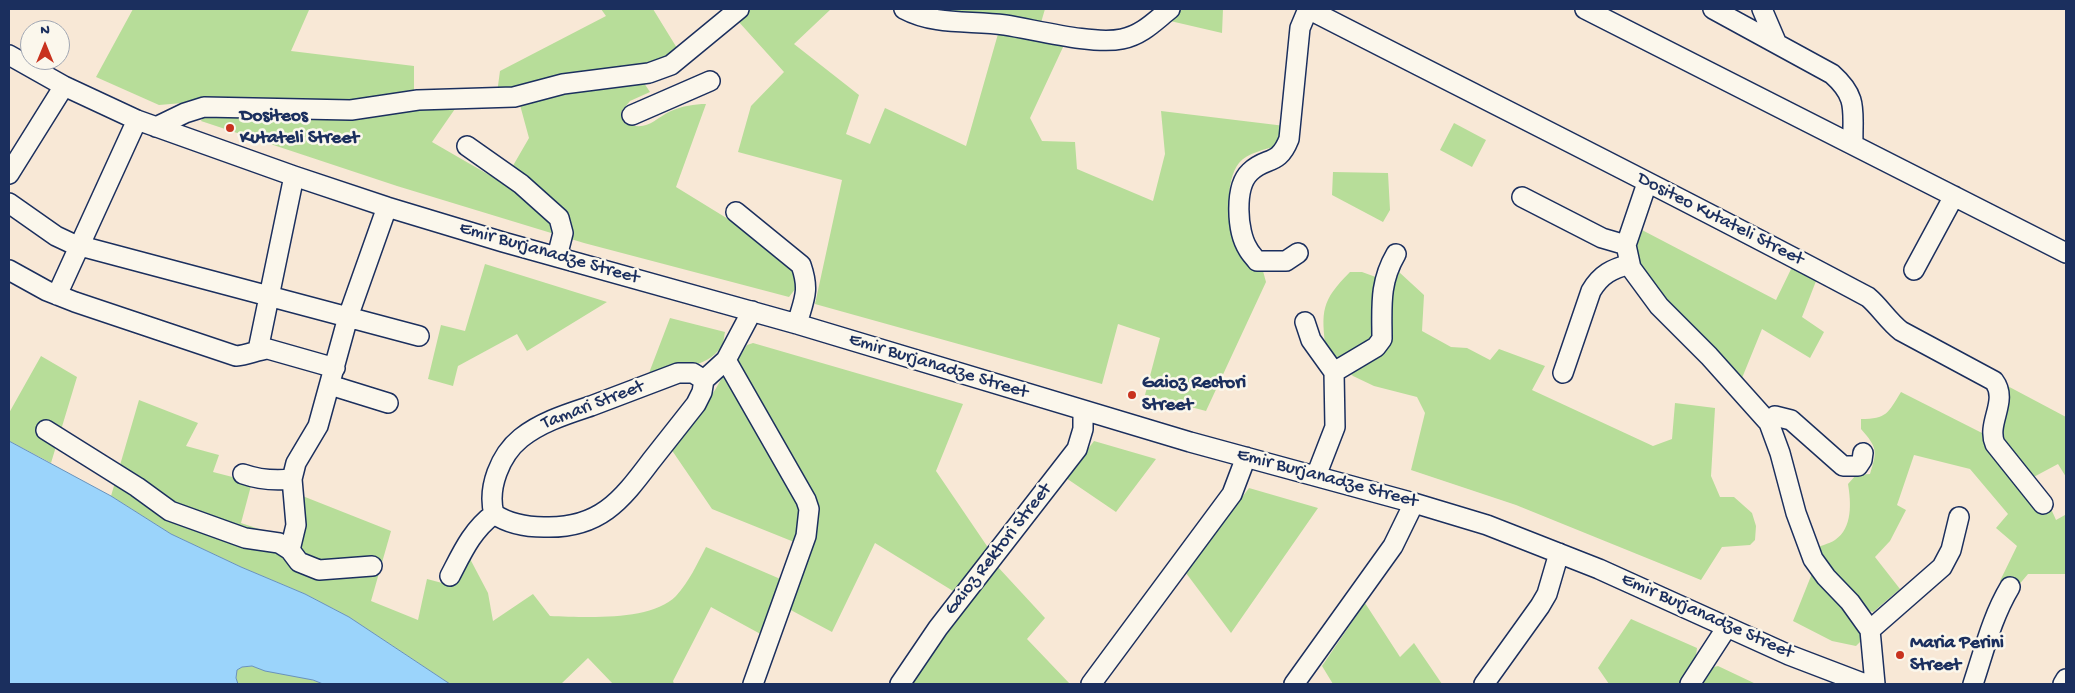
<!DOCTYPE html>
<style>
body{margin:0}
#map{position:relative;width:2075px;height:693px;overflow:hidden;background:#f8e8d6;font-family:"Gochi Hand",sans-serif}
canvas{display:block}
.frame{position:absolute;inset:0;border:10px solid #1b2f5e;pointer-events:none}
.north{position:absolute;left:20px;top:20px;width:50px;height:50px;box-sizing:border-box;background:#fbf7ec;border:1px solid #a1a7b3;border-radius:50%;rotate:0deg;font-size:14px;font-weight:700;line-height:20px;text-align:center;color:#1b2f5e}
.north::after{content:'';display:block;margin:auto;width:18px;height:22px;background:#c8321e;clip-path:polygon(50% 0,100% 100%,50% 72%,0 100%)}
</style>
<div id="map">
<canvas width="2075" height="693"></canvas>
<div class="frame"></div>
<div class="north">N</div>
</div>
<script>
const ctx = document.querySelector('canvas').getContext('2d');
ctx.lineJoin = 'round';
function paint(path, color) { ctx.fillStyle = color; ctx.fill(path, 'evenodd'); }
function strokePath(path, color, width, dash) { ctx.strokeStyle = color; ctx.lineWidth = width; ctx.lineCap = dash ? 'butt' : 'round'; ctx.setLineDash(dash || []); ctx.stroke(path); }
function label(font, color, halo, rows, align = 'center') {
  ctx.font = font + ' "Gochi Hand",sans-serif'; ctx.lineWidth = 5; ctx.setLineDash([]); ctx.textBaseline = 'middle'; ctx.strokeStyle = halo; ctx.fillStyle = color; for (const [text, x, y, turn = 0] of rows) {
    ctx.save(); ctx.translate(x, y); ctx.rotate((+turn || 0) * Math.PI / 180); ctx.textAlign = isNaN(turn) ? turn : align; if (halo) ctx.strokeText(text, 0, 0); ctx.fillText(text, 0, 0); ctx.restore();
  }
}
paint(new Path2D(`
 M133,9H341L309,10L291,51L414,66V94L349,105L195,102L159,105L96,77Z
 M601,9H653L680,53L645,67L497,93L500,71L606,16Z
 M751,9H831L794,44L859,95L846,134L870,144L885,108L966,146L998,34L1064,45L1030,118L1042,141L1075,142L1077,169L1153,201L1165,154L1161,111L1285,126L1277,146C1266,149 1247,153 1239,163C1225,180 1227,223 1236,242C1240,251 1247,260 1253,268L1263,271L1266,282L1206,411L1145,395L1160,338L1118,324L1102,384L815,304L842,180L738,152L751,106L784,72L738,21Z
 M924,9H1045L1040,26Z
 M1180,9H1223L1222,33L1166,20Z
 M644,83L650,92L630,101L621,112L624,123C648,132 652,120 671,111C683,106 694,104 706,104L676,187L759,238L798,275L799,284L789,297L584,243L397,186L201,121L204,115L390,111L457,106L432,142L503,183L529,138L520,105L578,88Z
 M1454,123L1486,140L1472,167L1440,150Z
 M1333,172L1388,173L1390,210L1383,222L1332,195Z
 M1642,230L1776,300L1794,263L1818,276L1802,317L1824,332L1810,358L1762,329L1742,378L1656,293L1639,272L1636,249Z
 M485,264L607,302L527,351L517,334L458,366L453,386L428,379L441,325L465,331Z
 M1350,272H1362L1395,284L1399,272L1424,295L1422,331L1451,347L1467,348L1490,360L1499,349L1545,366L1532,390L1653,446L1672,439L1675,403L1715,408L1711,476L1720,497H1734L1752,513L1756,526L1755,540L1750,545L1722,547L1701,580L1516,505L1411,470L1425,413L1417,397L1374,386L1353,376L1326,351C1321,311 1321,301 1350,272Z
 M670,318L725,332C724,336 724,343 721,347C707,369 672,369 649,373Z
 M753,343L963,404L936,471L989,549L953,591L875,543L832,632L787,608L815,529L737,361L747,345Z
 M41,356L77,377L51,463L9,441V413Z
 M729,375L805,507L799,544L712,509L671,449L715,390L723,376Z
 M2000,382L2066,417V477L2058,464L2028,480L1999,443Z
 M1901,392L1984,434L2048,502L2056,520L2065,515L2066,574H2028L2012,593L2000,581L2017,546L1996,528L2008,514L1970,469L1914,455L1897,505L1906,510L1890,541L1875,557L1900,589L1873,612L1864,609L1812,549C1819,546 1829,544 1835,540C1853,528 1851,502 1848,484L1856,475L1870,474C1877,452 1878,448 1861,429V419C1887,419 1888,413 1901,392Z
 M139,400L198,423L186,446L219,455L213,472L252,482L241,523L283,537L300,495L391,531L371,601L418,620L427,579L446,584L468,555L488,593L493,621L533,594L550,616C584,617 650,622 676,596C689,582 697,564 706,547L785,581L766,637L711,607L673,681L674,684H613L588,658L561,684H450L349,617L305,594L241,567L171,534L111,496Z
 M1094,441L1156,459L1116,512L1066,478Z
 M1249,488L1318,508L1231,633L1186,573Z
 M997,566L1045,618L1027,639L1070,684H910Z
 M1813,571L1863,633L1860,642L1856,646L1832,641L1793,621Z
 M1365,603L1400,657L1414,643L1442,684H1333L1322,666Z
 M1631,619L1697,648L1695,664L1680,684H1609L1598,668Z
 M252,666C275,675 301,674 323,684H238L236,678L237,670L242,667Z
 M1718,666L1756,684H1699L1714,667Z`), '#b7dd99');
const water = new Path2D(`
 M9,441L111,496L171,534L241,567L305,594L349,617L450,684H323L313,680L265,671L252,666L242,667L237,670L236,678L238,684H9Z`);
paint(water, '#9bd4fb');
strokePath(water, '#6892bc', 1);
const minor = new Path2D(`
 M904,9C936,26 971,20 1005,25C1037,30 1093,45 1122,39C1142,35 1155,21 1170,9
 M1585,9L2066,253
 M1713,9L1832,74C1859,98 1852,111 1853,144
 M1762,9L1777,44
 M9,55L64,86L137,120L294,176L387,207L503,242L797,324L1190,442L1414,503L1487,525L1599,569L1789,655L1865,684
 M632,115L710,81
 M156,127L185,113L204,107L351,110L418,100L514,97L563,84L649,73L671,65L739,9
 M467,146L521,184L559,218L563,233L557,257
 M9,174L64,86
 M1647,183L1626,245L1631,268L1659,306L1709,356L1769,423L1780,453L1796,513L1813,559L1826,577L1850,602L1870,630L1875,684
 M1522,197L1602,238L1626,245
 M9,203L56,236L73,244L419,336
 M736,212L801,265C810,291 804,299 797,324
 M1298,253L1286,261H1257C1254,257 1250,253 1248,249C1237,232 1234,187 1250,172C1266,156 1278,167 1289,139L1300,28L1308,9C1495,105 1683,198 1868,297C1880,307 1888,321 1901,331L1994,381C2009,401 1986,423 1995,444L2043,504
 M9,270L47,291L75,302L236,356C248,355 257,350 268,349L335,368
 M1914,270L1954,196
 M57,295L137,120
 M1305,322L1311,340L1334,372
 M258,350L294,176
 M726,360L806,500L809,509L806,536L753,684
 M1563,373L1591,291C1601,274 1612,269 1630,264
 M704,380L693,373H678C649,384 620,395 591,406C567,414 541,422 521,438C500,455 487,488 494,514C509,524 526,527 544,527C599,529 621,501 651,461C666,442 681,423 696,404L702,392L704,380L726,360L752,311
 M330,385L388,403
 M1769,423L1775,416L1791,420L1843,466H1858L1862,460L1863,453
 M46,430L137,487L170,511L245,538L279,543L290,550L299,562L319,570L372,566
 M243,474C260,480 274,481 292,479
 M1316,476L1335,427L1334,372L1376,347L1382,339C1382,307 1379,283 1396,254
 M290,550L296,525L292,479L296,463L318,426L348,317L387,207
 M450,576C462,553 472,530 494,514
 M1870,630L1942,567L1951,550L1959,517
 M900,684L938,628L1077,449L1083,429V410
 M1091,684L1232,494L1246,457
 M1294,684L1393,546L1414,503
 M1484,684L1540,606L1547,594L1559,553
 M1690,684L1727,627
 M1973,684C1984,651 1992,617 2010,587
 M2063,684L2066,679`);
strokePath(minor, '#1b2f5e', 22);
strokePath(minor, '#fbf7ec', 19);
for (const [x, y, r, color] of [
 [230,128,5,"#c8321e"],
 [1132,395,5,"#c8321e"],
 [1900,655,5,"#c8321e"]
]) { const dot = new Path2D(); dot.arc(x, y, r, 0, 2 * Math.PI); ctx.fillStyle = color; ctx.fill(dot); strokePath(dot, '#fbf7ec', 2); }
label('bold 19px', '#1b2f5e', '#fbf7ec', [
 ["Dositeos",240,117],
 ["Kutateli Street",240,139],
 ["Gaioz Rectori",1142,384],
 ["Street",1142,406],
 ["Maria Perini",1910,644],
 ["Street",1910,666]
], 'left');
label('19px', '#1b2f5e', '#fbf7ec', [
 ["Dositeo Kutateli Street",1720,220,27],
 ["Emir Burjanadze Street",549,254,16],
 ["Emir Burjanadze Street",938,367,17],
 ["Tamari Street",593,406,-21],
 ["Emir Burjanadze Street",1327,479,15],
 ["Gaioz Rektori Street",999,550,-52],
 ["Emir Burjanadze Street",1707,617,24]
]);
</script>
